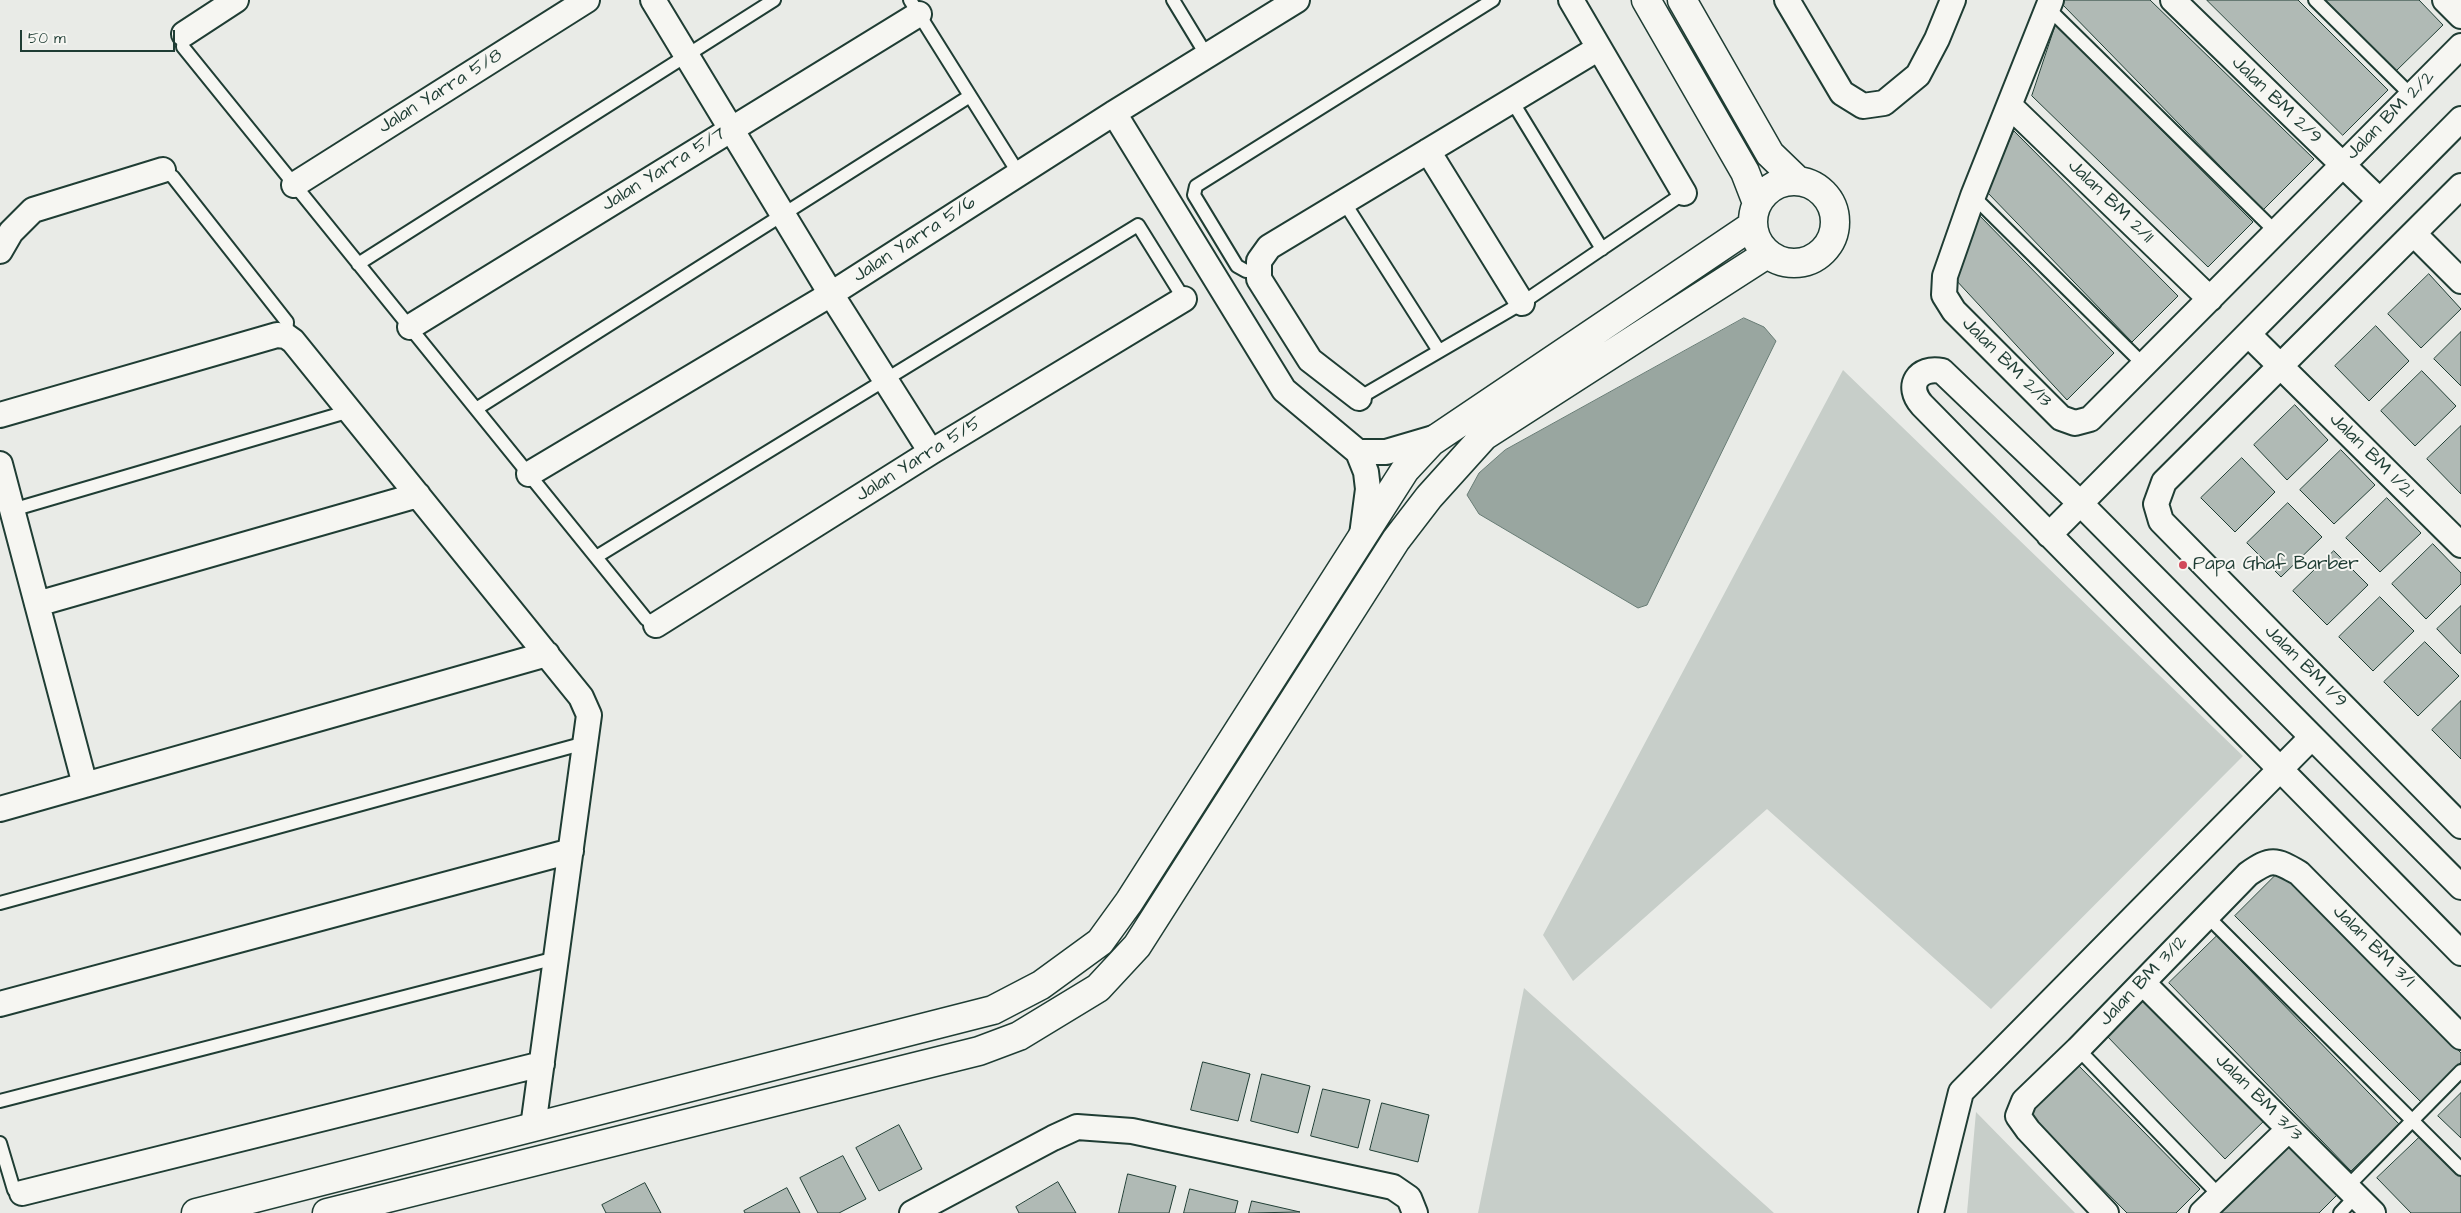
<!DOCTYPE html>
<style>
body{margin:0}
#map{position:relative;width:2461px;height:1213px;overflow:hidden;background:#e9ebe7;font-family:"Architects Daughter",sans-serif}
canvas{display:block}
.scale{position:absolute;left:20px;top:30px;width:155px;height:22px;box-sizing:border-box;border:2px solid #1f3d34;border-top:0;padding-left:6px;font-size:15px;line-height:18px;white-space:nowrap;color:#1f3d34;-webkit-text-stroke:4px #f6f6f2;paint-order:stroke}
</style>
<div id="map">
<canvas width="2461" height="1213"></canvas>
<div class="scale">50 m</div>
</div>
<script>
const ctx = document.querySelector('canvas').getContext('2d');
ctx.lineJoin = 'round';
function paint(path, color) { ctx.fillStyle = color; ctx.fill(path, 'evenodd'); }
function strokePath(path, color, width, dash) { ctx.strokeStyle = color; ctx.lineWidth = width; ctx.lineCap = dash ? 'butt' : 'round'; ctx.setLineDash(dash || []); ctx.stroke(path); }
function label(font, color, halo, rows, align = 'center') {
  ctx.font = font + ' "Architects Daughter",sans-serif'; ctx.lineWidth = 4; ctx.setLineDash([]); ctx.textBaseline = 'middle'; ctx.strokeStyle = halo; ctx.fillStyle = color; for (const [text, x, y, turn = 0] of rows) {
    ctx.save(); ctx.translate(x, y); ctx.rotate((+turn || 0) * Math.PI / 180); ctx.textAlign = isNaN(turn) ? turn : align; if (halo) ctx.strokeText(text, 0, 0); ctx.fillText(text, 0, 0); ctx.restore();
  }
}
paint(new Path2D(`
 M1843,370L2243,756L1991,1009L1767,809L1573,981L1543,935Z
 M1524,988L1774,1213H1478Z
 M1976,1112L2075,1213H1967Z`), '#c7cec9');
const water = new Path2D(`
 M1744,318L1764,327L1776,341L1647,605L1638,608L1479,514L1467,495L1479,473L1505,450Z`);
paint(water, '#99a6a0');
strokePath(water, '#687c75', 1);
const building = new Path2D(`
 M2065,0H2150L2314,159L2263,210L2063,5Z
 M2207,0H2298L2388,90L2343,135Z
 M2326,0H2419L2443,25L2395,72Z
 M2056,24L2253,222L2208,267L2032,96Z
 M2014,131L2178,296L2132,342L1987,192Z
 M1978,214L2114,353L2067,400L1955,279Z
 M2429,274L2461,309L2421,348L2388,314Z
 M2376,326L2409,361L2369,401L2335,366Z
 M2461,332V386L2434,359Z
 M2422,371L2456,406L2415,446L2381,411Z
 M2295,405L2328,440L2287,480L2254,445Z
 M2461,426V494L2427,459Z
 M2341,450L2375,485L2334,524L2300,490Z
 M2242,458L2275,492L2235,532L2201,498Z
 M2387,498L2421,533L2380,572L2346,538Z
 M2288,503L2322,537L2281,577L2247,543Z
 M2433,544L2461,573V584L2426,619L2392,584Z
 M2334,551L2368,585L2327,625L2293,591Z
 M2380,597L2414,631L2373,671L2339,637Z
 M2461,606V654L2437,629Z
 M2425,642L2459,676L2418,716L2384,682Z
 M2461,701V759L2432,730Z
 M2280,871L2461,1053V1062L2421,1102L2235,916Z
 M2217,936L2399,1124L2351,1171L2169,983Z
 M2151,993L2269,1116L2225,1159L2107,1036Z
 M1203,1062L1250,1074L1238,1121L1191,1110Z
 M2077,1064L2200,1189L2176,1213H2127L2027,1112Z
 M1262,1074L1310,1086L1298,1133L1251,1121Z
 M1323,1089L1370,1100L1358,1148L1311,1136Z
 M2461,1093V1138L2438,1116Z
 M1382,1103L1429,1115L1418,1162L1370,1150Z
 M899,1125L922,1169L879,1191L856,1148Z
 M2422,1135L2461,1175V1213H2411L2377,1178Z
 M2290,1143L2340,1192L2319,1213H2219Z
 M843,1156L866,1199L839,1213H818L800,1178Z
 M1128,1174L1176,1186L1169,1213H1119Z
 M1058,1182L1076,1213H1019L1016,1207Z
 M645,1183L661,1213H606L602,1205Z
 M787,1188L800,1213H745L744,1211Z
 M1190,1189L1238,1201L1235,1213H1184Z
 M1252,1201L1300,1212L1249,1213Z`);
paint(building, '#b0bab5');
strokePath(building, '#1f3d34', 1);
const lane = new Path2D(`
 M910,0L1019,174
 M1173,0L1207,56
 M2315,0L2412,96
 M2048,8L2276,232
 M184,34L183,47L646,619L656,625
 M1512,101L1602,249
 M163,170L173,177L287,322L286,336
 M1973,196L2144,365
 M1344,202L1439,351
 M358,264L774,0
 M1259,271H1246L1237,266L1194,195L1196,186L1493,0
 M1359,398L1522,303L1684,193
 M476,409L970,96
 M12,510L350,411
 M596,557L1138,225L1184,299
 M0,903L585,743
 M2207,916L2461,1169
 M2078,1049L2220,1196
 M0,1101L556,958
 M0,1143L14,1190L22,1193
 M2347,1187L2461,1071
 M2340,1213L2356,1196`);
const street = new Path2D(`
 M653,0L831,294L931,452
 M1571,0L1684,193
 M1787,0L1842,93L1863,106L1884,103L1918,75L1937,39L1953,0
 M2051,0L1973,196L1945,276L1944,295L1954,311L2061,418L2075,423L2090,419L2461,46
 M2173,0L2380,201
 M2445,0L2461,16
 M184,34L236,0
 M2010,106L2210,299
 M1114,113L1284,390L1358,452L1366,472L1368,489L1362,535
 M1428,151L1522,303
 M294,185L587,0
 M2461,186L2164,482L2156,504L2161,521L2461,826
 M2414,234L2461,281
 M0,251L11,232L33,210L163,170
 M410,327L919,14
 M2249,335L2461,545
 M1359,398L1310,360L1259,279V261L1269,247L1599,48
 M0,415L277,335L286,336L293,341L581,697L589,715L533,1127
 M1358,452H1386L1437,437
 M0,464L85,785
 M529,474L831,294L1114,113L1297,0
 M2049,535L2461,119
 M37,604L418,495
 M656,625L931,452L1184,299
 M0,809L547,654
 M2461,887L2080,503L1942,371C1918,366 1905,386 1922,405L2461,953
 M2143,983L2373,1213
 M0,1004L571,851
 M22,1193L542,1064
 M912,1213L1053,1138L1077,1127L1132,1131L1393,1187L1409,1198L1415,1213
 M1931,1213L1961,1092L2312,737
 M2106,1213L2028,1130L2018,1116L2024,1101L2078,1049L2248,874C2271,858 2275,859 2299,873L2461,1037
 M2202,1213L2289,1129`);
const secondary = new Path2D(`
 M1646,0L1745,172L1757,203
 M1682,0L1770,154L1797,180
 M1753 222a41 41 0 1 1 82 0a41 41 0 1 1-82 0Z
 M196,1213L993,1010L1041,985L1100,942L1129,902L1405,470L1431,442L1753,225
 M327,1213L979,1051L1019,1036L1098,988L1137,946L1396,540L1429,497L1484,436L1767,254`);
strokePath(lane, '#1f3d34', 16);
strokePath(street, '#1f3d34', 28);
strokePath(secondary, '#1f3d34', 31);
strokePath(lane, '#f6f6f2', 12);
strokePath(street, '#f6f6f2', 24);
strokePath(secondary, '#f6f6f2', 28);
for (const [x, y, r, color] of [
 [2183,565,5,"#d1495b"]
]) { const dot = new Path2D(); dot.arc(x, y, r, 0, 2 * Math.PI); ctx.fillStyle = color; ctx.fill(dot); strokePath(dot, '#f6f6f2', 2); }
label('19px', '#1f3d34', '#f6f6f2', [
 ["Jalan Yarra 5/8",441,92,-32],
 ["Jalan BM 2/9",2276,101,44],
 ["Jalan BM 2/2",2391,116,-45],
 ["Jalan Yarra 5/7",664,170,-32],
 ["Jalan BM 2/11",2110,202,44],
 ["Jalan Yarra 5/6",915,240,-33],
 ["Jalan BM 2/13",2006,363,45],
 ["Jalan BM 1/21",2371,456,45],
 ["Jalan Yarra 5/5",919,460,-32],
 ["Jalan BM 1/9",2305,667,45],
 ["Jalan BM 3/1",2373,947,45],
 ["Jalan BM 3/12",2144,981,-46],
 ["Jalan BM 3/3",2258,1098,45]
]);
label('19px', '#1f3d34', '#f6f6f2', [
 ["Papa Ghaf Barber",2193,565]
], 'left');
</script>
